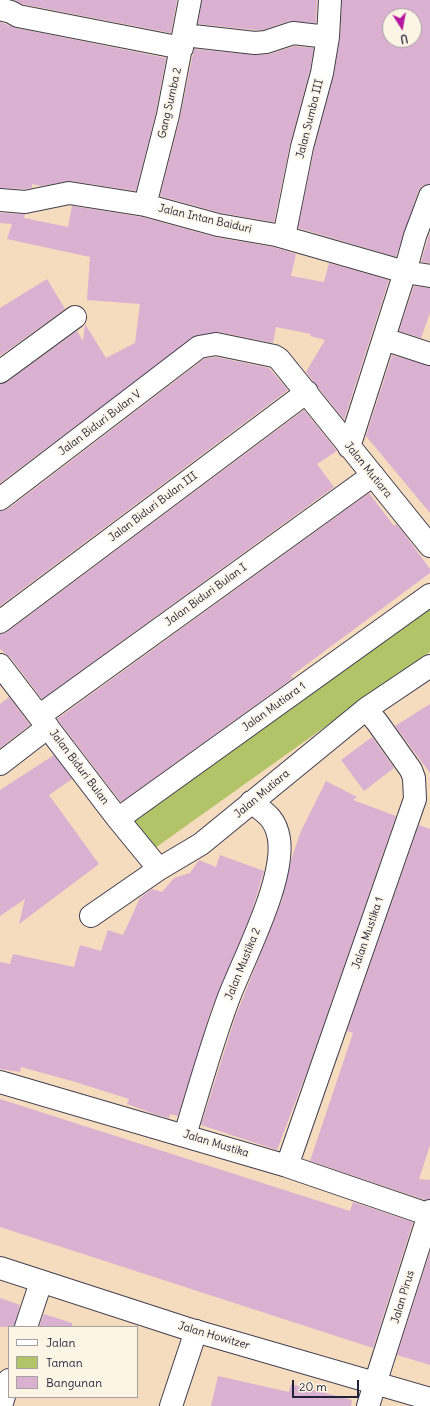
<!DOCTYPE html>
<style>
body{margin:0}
#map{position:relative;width:430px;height:1406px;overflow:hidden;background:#f5dcbf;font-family:Delius,sans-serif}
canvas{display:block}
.legend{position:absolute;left:8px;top:1326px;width:130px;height:72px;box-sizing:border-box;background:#fcf5e5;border:1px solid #a5a1a1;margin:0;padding:5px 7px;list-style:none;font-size:12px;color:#22223b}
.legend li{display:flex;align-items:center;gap:8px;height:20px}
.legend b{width:20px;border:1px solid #a5a1a1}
.north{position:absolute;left:382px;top:8px;width:40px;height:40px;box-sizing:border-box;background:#fcf5e5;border:1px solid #a5a1a1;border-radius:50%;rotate:169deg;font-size:11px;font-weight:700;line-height:16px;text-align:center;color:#22223b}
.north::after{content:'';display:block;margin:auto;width:14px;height:18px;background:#b5179e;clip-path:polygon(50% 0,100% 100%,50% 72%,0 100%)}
.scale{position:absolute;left:292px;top:1380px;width:67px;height:18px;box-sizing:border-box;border:2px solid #22223b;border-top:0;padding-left:5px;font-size:12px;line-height:14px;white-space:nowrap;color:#22223b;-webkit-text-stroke:3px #fcf5e5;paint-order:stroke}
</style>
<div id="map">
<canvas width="430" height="1406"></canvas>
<ul class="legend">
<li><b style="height:5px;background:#fff"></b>Jalan</li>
<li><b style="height:11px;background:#b2c467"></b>Taman</li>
<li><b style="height:11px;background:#dab1d0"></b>Bangunan</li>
</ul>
<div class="north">U</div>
<div class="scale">20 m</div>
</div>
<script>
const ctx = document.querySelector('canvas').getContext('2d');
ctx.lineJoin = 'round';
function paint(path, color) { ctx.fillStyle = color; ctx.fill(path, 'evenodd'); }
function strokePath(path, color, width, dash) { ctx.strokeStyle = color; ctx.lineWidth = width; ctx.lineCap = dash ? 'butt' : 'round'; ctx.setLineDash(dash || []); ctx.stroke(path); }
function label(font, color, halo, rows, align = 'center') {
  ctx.font = font + ' Delius,sans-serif'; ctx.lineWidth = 3.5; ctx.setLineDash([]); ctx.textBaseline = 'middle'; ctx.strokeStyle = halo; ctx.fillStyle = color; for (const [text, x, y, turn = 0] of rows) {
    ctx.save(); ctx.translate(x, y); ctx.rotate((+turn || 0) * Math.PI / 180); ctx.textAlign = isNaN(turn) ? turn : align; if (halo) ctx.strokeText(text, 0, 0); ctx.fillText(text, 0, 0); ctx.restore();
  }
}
paint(new Path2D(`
 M430,592V652L141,858L120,832Z`), '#b2c467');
paint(new Path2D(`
 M14,0H177L171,33L22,4Z
 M202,0H317L316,23L289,21L263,30H255L198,24Z
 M342,0H430V184L422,186L418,192L396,257L298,228L314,150L334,75L340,38ZM390,16H414V40H390Z
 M0,22L16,28L166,58L156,112L136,191L71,181L41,186L32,184V188L24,189L0,188Z
 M294,46L314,48L310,70L290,144L274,222L221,213L160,196L180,118L194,49L256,55L270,54Z
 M72,206L142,217L215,237L273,247L296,254L291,276L324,282L329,263L389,280L344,420L306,372L325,340L310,336L311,334L276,327L273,343L219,332L197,335L0,483V384L7,382L77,331L83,341L85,324L106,358L135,343L140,304L87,300L90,257L7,239L12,224L0,223V213L25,214L24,218L68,227Z
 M430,232V263L421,262Z
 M47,279L65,309L0,356V308Z
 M414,286L430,288V313L421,338L399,331Z
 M392,355L430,366V513L366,436Z
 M216,357L269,368L288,390L0,606V511L8,509L204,359Z
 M304,410L337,451L317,464L334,487L42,699L10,657L0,649V634L7,632Z
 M369,493L394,526L396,524L403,532L430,569V573L291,676L293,678L121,802L57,719Z
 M9,697L30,725L0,748V704Z
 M430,704V773L395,726Z
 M372,737L394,768L364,791L341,760Z
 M54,755L72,779L49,795L99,864L19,924L25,899L0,916V790Z
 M326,781L357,797L353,800L396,816L309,1066L277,1150L201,1125L235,1018L282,900L291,860L301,831Z
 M419,825L430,829V1145L419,1179L430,1180V1199L425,1200L310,1161L353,1033L347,1031Z
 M220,855L264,871L251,914L211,1010L178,1116L170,1114L169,1118L157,1115L127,1104L129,1099L72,1081L21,1067L20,1072L0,1069V962L10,964L13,954L74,967L80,945L101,951L108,930L123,935L140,898L152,889L162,892L174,878L190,873L199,860L216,867Z
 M0,1099L350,1211L353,1202L413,1222L373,1348L0,1227Z
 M430,1252V1365L397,1355Z
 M0,1298L20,1305L14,1327H0Z
 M44,1314L72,1323V1327H39Z
 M218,1376L289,1392L291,1384L352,1400L351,1406H211Z`), '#dab1d0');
const minor = new Path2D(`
 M0,9L11,12L18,16L182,48
 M184,35L255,43L266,42L293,33L328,37
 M0,200L25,202L69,193L145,205L218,225L276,235L405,272L430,276
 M145,205L168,115L190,0
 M284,237L302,147L322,73L328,37L330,0
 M384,339L430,354
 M0,372L75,317
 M349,447L405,272L415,236L430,196
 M0,499L199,347L216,344L274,356L279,359L430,546
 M0,622L307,392
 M0,665L118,819L159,869
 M39,716L373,475
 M0,764L48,727
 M118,819L430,595
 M91,916L159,869L201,844L366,709L430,666
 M0,1082L287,1166L430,1215
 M185,1135C199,1089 212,1042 229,997C245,956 285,880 279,839C276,819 266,813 251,802
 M287,1166L415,799L414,778L411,770L377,722L366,709
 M26,1327L41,1282
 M1,1406L9,1380
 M171,1406L196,1331
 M368,1406L430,1211`);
const tertiary = new Path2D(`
 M0,1268L185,1328L430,1399`);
strokePath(minor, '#423e4f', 24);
strokePath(tertiary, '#423e4f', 24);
strokePath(minor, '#fff', 22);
strokePath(tertiary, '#fff', 22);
label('11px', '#22223b', '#fcf5e5', [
 ["Gang Sumba 2",170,103,-77],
 ["Jalan Sumba III",310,119,-76],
 ["Jalan Intan Baiduri",205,219,13],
 ["Jalan Biduri Bulan V",100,423,-37],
 ["Jalan Mutiara",368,470,51],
 ["Jalan Biduri Bulan III",153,507,-37],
 ["Jalan Biduri Bulan I",206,595,-36],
 ["Jalan Mutiara 1",274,707,-36],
 ["Jalan Biduri Bulan",79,767,53],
 ["Jalan Mutiara",262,794,-40],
 ["Jalan Mustika 1",368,933,-71],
 ["Jalan Mustika 2",243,964,-68],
 ["Jalan Mustika",216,1144,17],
 ["Jalan Pirus",403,1297,-73],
 ["Jalan Howitzer",214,1336,16]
]);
</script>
